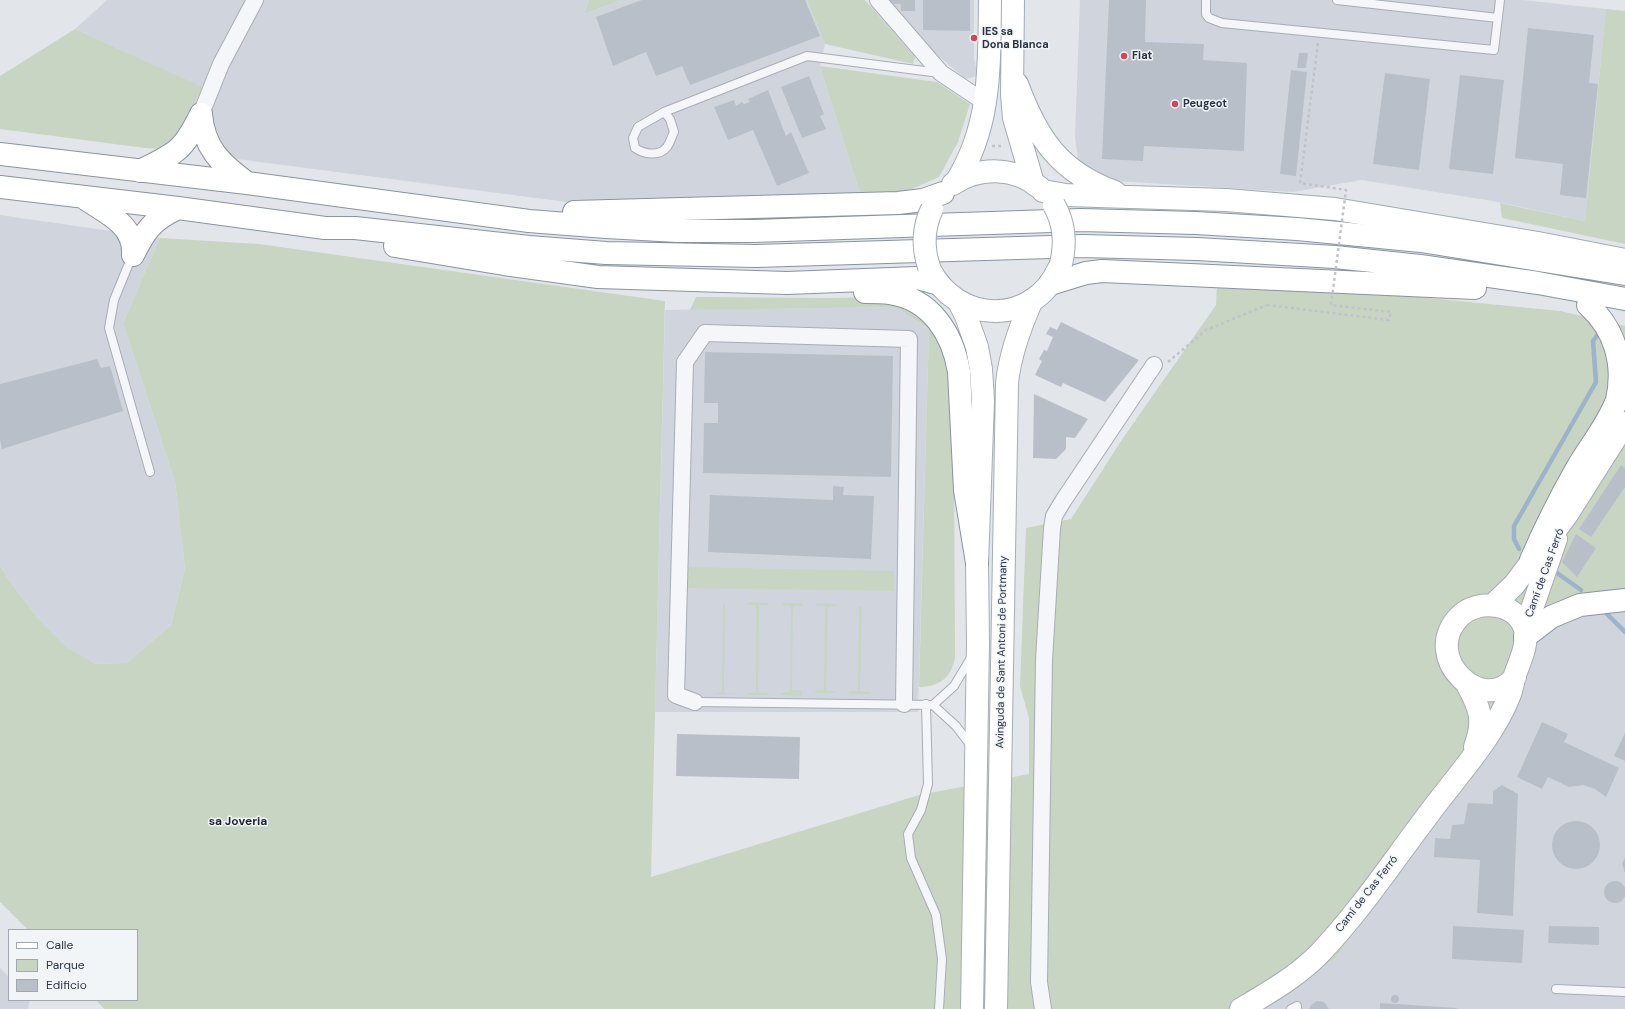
<!DOCTYPE html>
<meta charset="utf-8">
<style>
body{margin:0}
#map{position:relative;width:1625px;height:1009px;overflow:hidden;background:#e2e6eb;font-family:"DM Sans",sans-serif}
canvas{display:block}
.legend{position:absolute;left:8px;top:929px;width:130px;height:72px;box-sizing:border-box;background:#f2f5f8;border:1px solid #a2a7b0;margin:0;padding:5px 7px;list-style:none;font-size:12px;color:#2a3343}
.legend li{display:flex;align-items:center;gap:8px;height:20px}
.legend b{width:20px;border:1px solid #a2a7b0}
</style>
<div id="map">
<canvas width="1625" height="1009"></canvas>
<ul class="legend">
<li><b style="height:5px;background:#fff"></b>Calle</li>
<li><b style="height:11px;background:#c8d5c3"></b>Parque</li>
<li><b style="height:11px;background:#b9bfc8"></b>Edificio</li>
</ul>
</div>
<script>
const ctx = document.querySelector('canvas').getContext('2d');
ctx.lineJoin = 'round';
function paint(path, color) { ctx.fillStyle = color; ctx.fill(path, 'evenodd'); }
function strokePath(path, color, width, dash) { ctx.strokeStyle = color; ctx.lineWidth = width; ctx.lineCap = dash ? 'butt' : 'round'; ctx.setLineDash(dash || []); ctx.stroke(path); }
function label(font, color, halo, rows, align = 'center') {
  ctx.font = font + ' "DM Sans",sans-serif'; ctx.lineWidth = 3; ctx.setLineDash([]); ctx.textBaseline = 'middle'; ctx.strokeStyle = halo; ctx.fillStyle = color; for (const [text, x, y, turn = 0] of rows) {
    ctx.save(); ctx.translate(x, y); ctx.rotate((+turn || 0) * Math.PI / 180); ctx.textAlign = isNaN(turn) ? turn : align; if (halo) ctx.strokeText(text, 0, 0); ctx.fillText(text, 0, 0); ctx.restore();
  }
}
paint(new Path2D(`
 M107,0H589L584,14L622,0H807L825,44L820,66L861,197L582,204L237,159L214,141L202,87L75,29Z
 M888,0H974V59L978,76L965,79L919,39Z
 M1080,0H1523L1606,9L1585,221L1498,202L1362,180L1293,192L1116,181L1092,171L1078,159L1075,138Z
 M0,215L160,238L123,323L175,482L185,568L171,625L127,663L96,664L66,648L37,617L8,579L0,565Z
 M895,307L929,329L918,712H655L665,310Z
 M1625,606V1009H1264L1335,959L1509,722L1530,657L1545,632L1562,618Z
 M0,968L9,977V1000H30L28,1009H0Z`), '#d0d5dd');
paint(new Path2D(`
 M589,0H622L584,14Z
 M807,0H865L915,57L913,64L825,44Z
 M1606,9L1625,11V244L1502,218L1500,203L1585,221Z
 M75,29L203,87L175,143L161,149L145,148L0,129V76Z
 M820,66L937,82L970,104L958,142L939,177L898,195L861,197Z
 M160,238L259,244L665,301L651,877L919,795L1029,774V718L1020,686L1026,528L1071,519L1123,438L1216,305L1217,283L1419,297L1560,311L1625,326V606L1562,618L1545,632L1530,657L1509,722L1335,959L1264,1009H104L96,1000H137V930H28L0,902V565L8,579L37,617L66,647L96,664L127,663L171,625L185,568L175,482L123,323Z
 M696,297L827,298L884,297L903,301L946,342L954,447L955,658C951,678 939,687 919,687L929,329L895,307L690,310Z
 M686,567L894,571V591L686,588Z
 M749,602L768,603L769,605H759L758,693H768L767,695H748L747,693H756V605H747Z
 M783,603H802L803,606H793L792,690H802V696L781,695V693L788,692L790,690L791,606L782,605Z
 M817,603L836,604L837,606L828,607L826,691H836L835,693H816L814,691L824,690L825,606H816Z
 M723,605H725L724,693H735L734,694H711L722,692Z
 M859,607H862L860,691L870,692L869,694H850L848,691H858Z`), '#c8d5c3');
strokePath(new Path2D(`
 M1519,549L1514,539V526L1596,382L1593,341L1599,333
 M1557,573L1581,590
 M1607,614L1625,632`), '#9db3cb', 4.5);
paint(new Path2D(`
 M642,0H805L820,36L690,85L682,66L656,76L646,52L613,66L596,17Z
 M890,0H915V11H901V4H889Z
 M923,0H970V31L923,30Z
 M1109,0H1146L1145,42L1204,44L1203,60L1247,63L1244,151L1144,146L1143,161L1102,159Z
 M1528,28L1594,35L1589,83L1598,84L1586,198L1560,195L1563,164L1515,158Z
 M1299,53H1308L1306,68H1297Z
 M1291,70L1307,72L1296,176L1280,174Z
 M1385,73L1430,79L1419,170L1373,164Z
 M1460,75L1504,80L1493,174L1449,169Z
 M809,76L824,114L820,116L826,129L802,138L781,87Z
 M768,90L786,136L791,132L809,173L777,186L753,130L728,140L714,107L734,100L736,106L742,102L744,104L750,102L748,99Z
 M1061,322L1139,360L1105,402L1063,383L1061,387L1035,375L1042,361L1039,359L1044,350L1047,351L1053,337L1046,334L1050,327L1057,330Z
 M705,352L893,356L891,477L703,473L704,423H718V403H704Z
 M97,359L101,368L110,366L123,411L2,449L0,440V384Z
 M1034,394L1088,419L1075,438L1066,437V449L1056,459L1033,458Z
 M1621,465L1625,468V487L1591,537L1579,529Z
 M833,486L844,487L843,495L874,496L871,559L708,552L710,495L833,500Z
 M1576,534L1596,548L1577,577L1562,562Z
 M1542,722L1568,734L1564,742L1619,768L1606,797L1595,789L1583,785L1569,787L1548,777L1542,789L1517,777Z
 M1625,733V761L1614,756Z
 M677,734L800,737L799,779L676,776Z
 M1502,785L1518,794L1513,916L1477,913L1480,860L1434,857L1435,838L1450,839L1452,825L1464,824L1468,803L1493,804V791Z
 M1552 845a24 24 0 1 1 48 0a24 24 0 1 1-48 0Z
 M1625,857V873L1622,864Z
 M1604 892a11 11 0 1 1 22 0a11 11 0 1 1-22 0Z
 M1453,926L1524,930L1522,963L1452,959Z
 M1549,926L1599,927V945L1548,943Z
 M1391 999a4 4 0 1 1 8 0a4 4 0 1 1-8 0Z
 M1317,1001L1324,1002L1329,1009H1309L1311,1005Z
 M1380,1003L1457,1008V1009H1380Z`), '#b9bfc8');
const lane = new Path2D(`
 M1206,0V14L1209,18L1222,23L1494,50L1500,0
 M1337,0L1498,18
 M664,112L670,119L674,132C672,136 670,143 667,147C659,157 644,154 635,148L633,138L638,127L664,112L807,56L940,73
 M132,256L114,300L109,328L150,472
 M695,702L933,705L956,726L972,747
 M926,704L928,784L921,810L908,834L911,858L936,915L942,959L939,1009
 M933,705L954,686L972,656
 M1556,989L1625,992
 M1291,1009L1297,1006V1009`);
const street = new Path2D(`
 M878,0L941,73L986,103
 M201,114L221,64L255,0
 M695,702L676,695L685,362L705,333L909,339L904,704
 M1043,1009L1039,982L1044,660L1052,528L1054,516L1063,501L1154,365`);
const secondary = new Path2D(`
 M959,302L966,316L977,347L981,369L983,401L977,563L978,643L972,1009
 M1493,605L1514,585L1566,516L1625,423
 M1525,629L1556,539
 M1467,684C1480,708 1485,720 1475,747
 M996,1009L1007,383C1010,354 1020,327 1032,300
 M1241,1009C1268,993 1298,976 1320,953C1360,911 1393,861 1428,815C1455,778 1494,737 1510,694C1512,689 1513,683 1514,678C1519,662 1528,647 1525,630C1518,602 1477,598 1459,617C1420,658 1484,717 1515,677`);
const primary = new Path2D(`
 M1013,0L1012,95L1014,118L1033,183
 M1017,84C1037,138 1059,172 1115,192
 M956,182C992,125 989,65 990,0
 M953,184C979,166 1016,167 1040,188
 M1043,191L1066,195L1226,200L1335,209L1538,243L1625,260
 M929,268C956,324 1033,327 1059,268`);
const highway = new Path2D(`
 M201,114C204,148 220,163 247,183
 M0,154L247,183L529,221L606,227L678,231H754L1081,220L1196,223L1297,229L1421,241L1625,274
 M140,171C177,153 183,151 201,114
 M0,187L178,208L325,228H355L529,247L606,253L756,256L1083,246L1197,249L1335,257L1420,266L1538,283L1625,299
 M87,200C109,214 135,226 133,255
 M574,212L898,203L923,200L943,193
 M395,246L504,264L598,277L787,283L917,278L939,284
 M133,255C145,231 152,220 178,208
 M1050,284L1086,273L1102,271L1475,288
 M865,292C874,292 882,292 890,293C931,299 953,334 959,372L965,490L977,563
 M1531,560C1545,528 1560,498 1577,468C1590,446 1608,424 1617,400C1625,364 1615,329 1588,305
 M1525,637L1551,617L1580,605L1625,600`);
strokePath(lane, '#a7adb5', 10);
strokePath(street, '#a7adb5', 18);
strokePath(secondary, '#a7adb5', 24);
strokePath(primary, '#a1aab7', 24);
strokePath(highway, '#8993a2', 24);
strokePath(new Path2D(`
 M992,146H1004
 M1300,183L1318,43
 M1168,362L1206,330L1267,305`), '#c0c3ca', 2.5, [3, 3]);
strokePath(lane, '#f5f6f9', 8);
strokePath(street, '#f5f6f9', 16);
strokePath(secondary, '#fff', 22);
strokePath(primary, '#fff', 22);
strokePath(highway, '#fff', 22);
const primaryBridge = new Path2D(`
 M1054,205C1065,224 1066,243 1061,264
 M929,267C922,246 923,228 932,209`);
strokePath(primaryBridge, '#a1aab7', 24, []);
strokePath(new Path2D(`
 M1267,305L1389,320L1391,312L1331,305L1346,190L1300,183`), '#c0c3ca', 2.5, [3, 3]);
strokePath(primaryBridge, '#fff', 22);
for (const [x, y, r, color] of [
 [974,38,4,"#d0475a"],
 [1124,56,4,"#d0475a"],
 [1175,104,4,"#d0475a"]
]) { const dot = new Path2D(); dot.arc(x, y, r, 0, 2 * Math.PI); ctx.fillStyle = color; ctx.fill(dot); strokePath(dot, '#f2f5f8', 1.5); }
label('bold 11px', '#2a3343', '#f2f5f8', [
 ["IES sa",982,32],
 ["Dona Blanca",982,45],
 ["Fiat",1132,56],
 ["Peugeot",1183,104]
], 'left');
label('11px', '#2a3343', '#f2f5f8', [
 ["Camí de Cas Ferró",1545,573,-70],
 ["Avinguda de Sant Antoni de Portmany",1002,652,-89],
 ["Camí de Cas Ferró",1367,894,-52]
]);
label('bold 12px', '#1c2434', '#f2f5f8', [
 ["sa Joveria",238,822]
]);
</script>
